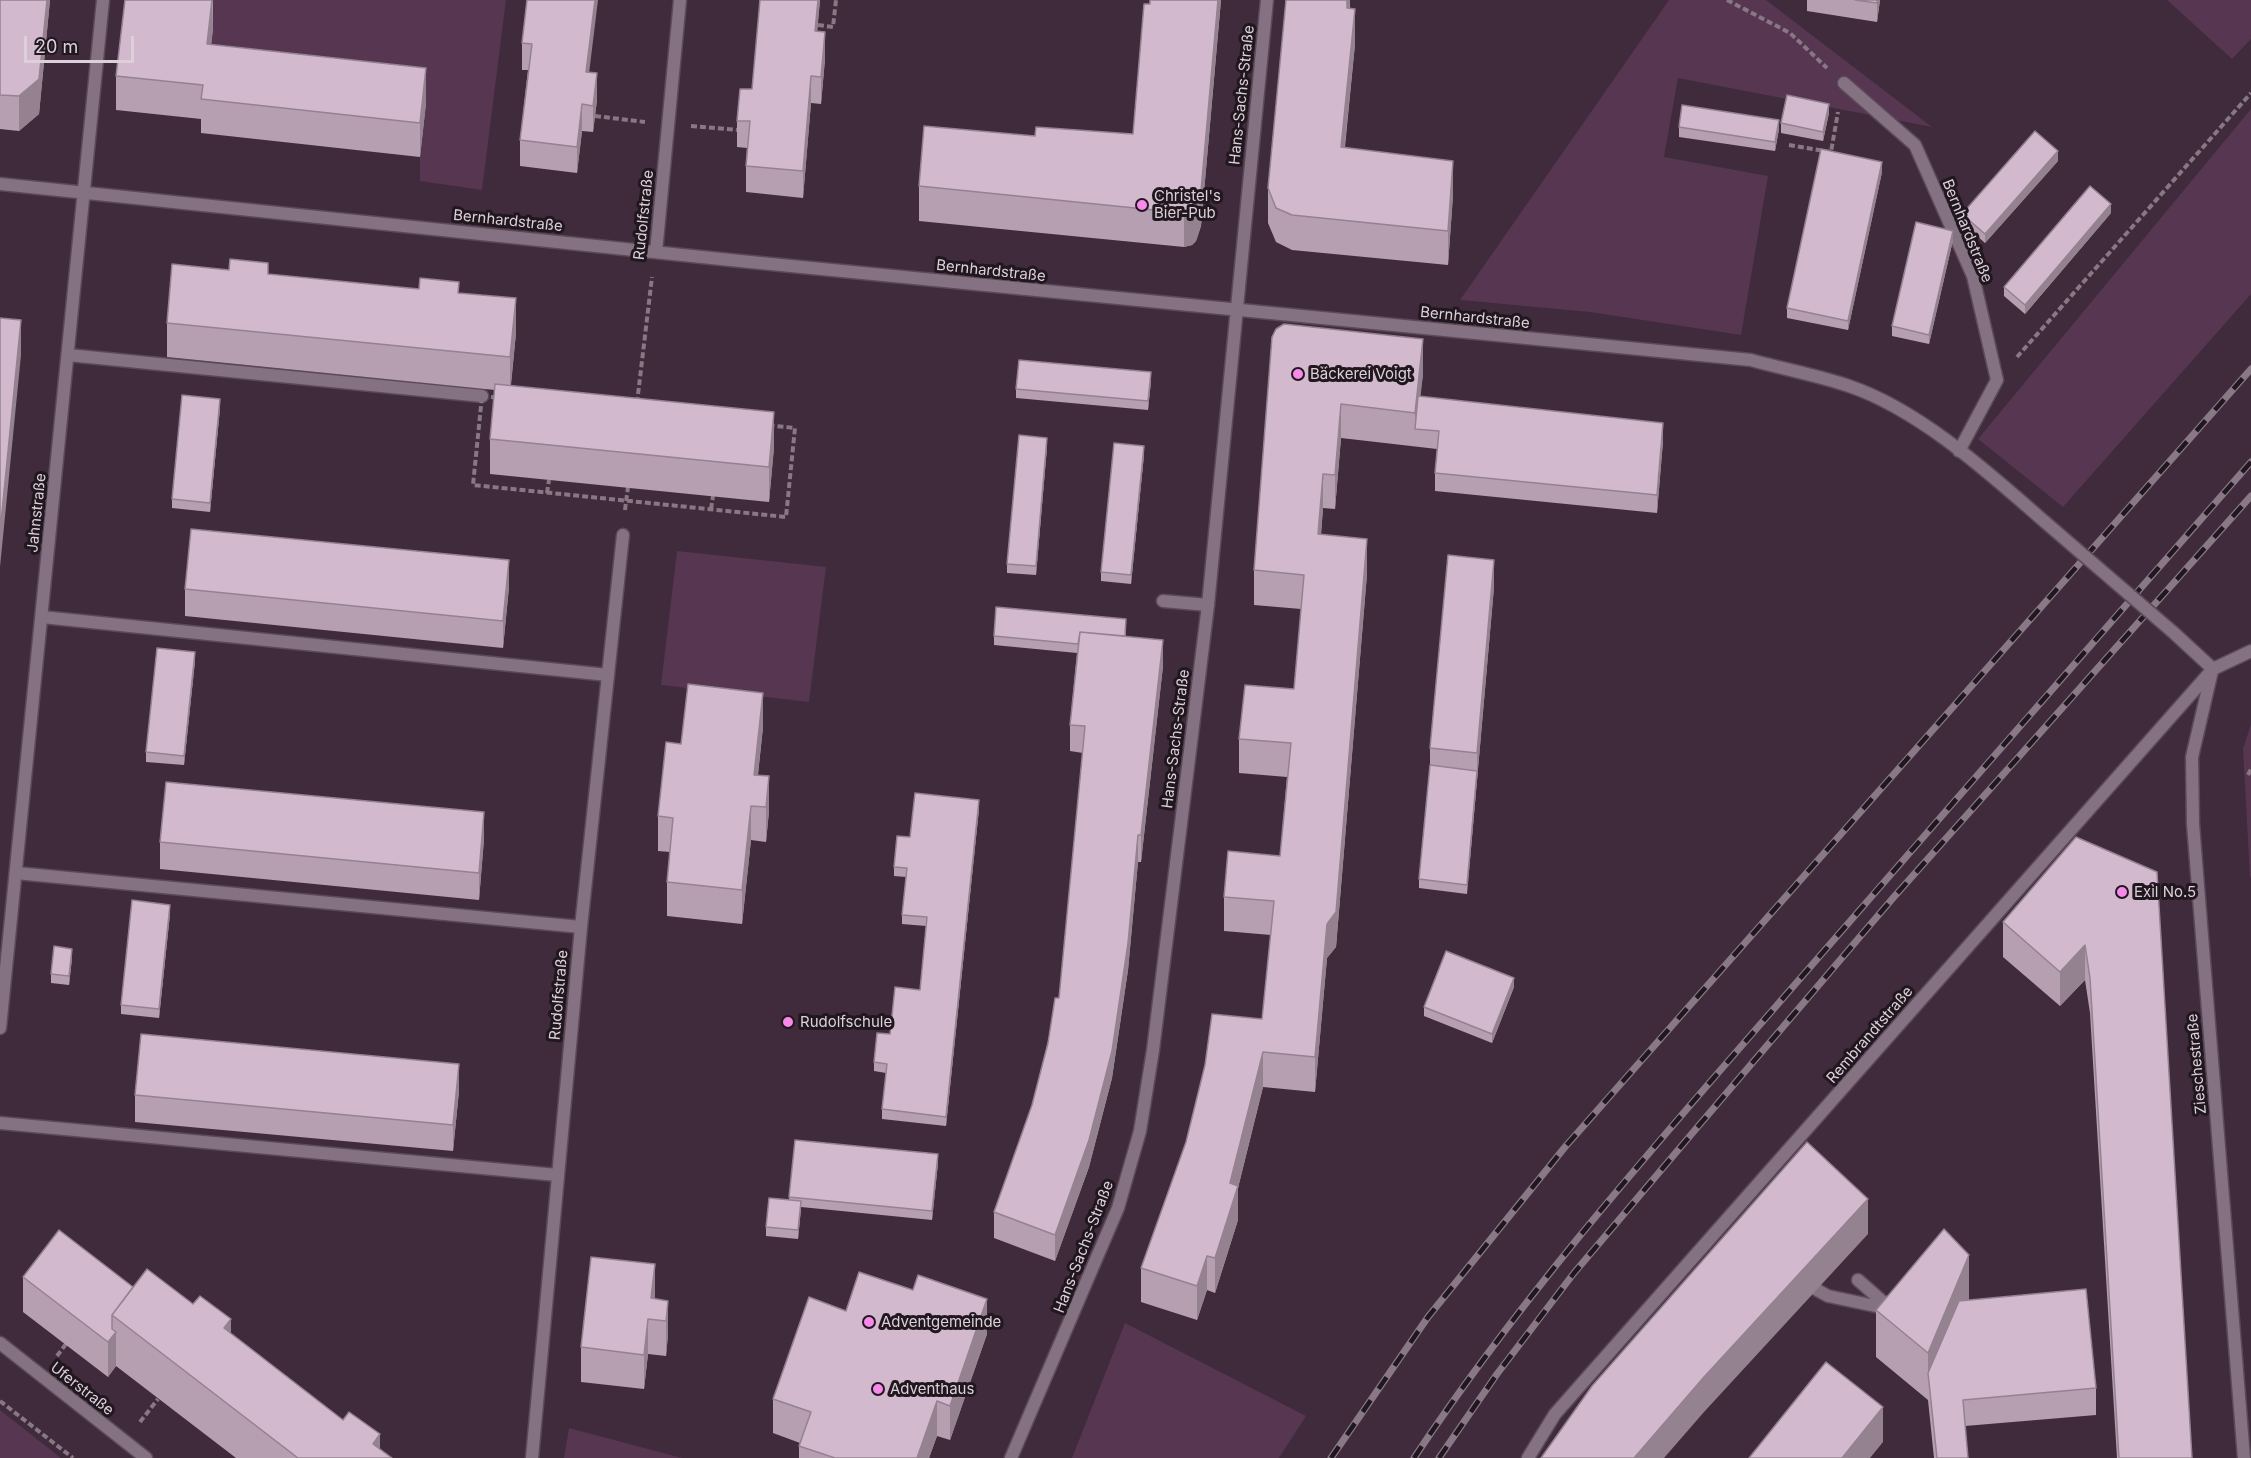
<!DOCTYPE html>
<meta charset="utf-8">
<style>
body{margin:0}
#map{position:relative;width:2251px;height:1458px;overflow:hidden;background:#3f2b3c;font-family:Inter,sans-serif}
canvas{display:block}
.scale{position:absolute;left:24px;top:36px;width:110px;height:27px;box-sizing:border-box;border:3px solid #ddd0db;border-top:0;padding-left:8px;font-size:18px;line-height:21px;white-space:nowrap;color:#ddd0db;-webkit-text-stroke:4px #20171f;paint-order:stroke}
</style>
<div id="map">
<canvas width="2251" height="1458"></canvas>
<div class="scale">20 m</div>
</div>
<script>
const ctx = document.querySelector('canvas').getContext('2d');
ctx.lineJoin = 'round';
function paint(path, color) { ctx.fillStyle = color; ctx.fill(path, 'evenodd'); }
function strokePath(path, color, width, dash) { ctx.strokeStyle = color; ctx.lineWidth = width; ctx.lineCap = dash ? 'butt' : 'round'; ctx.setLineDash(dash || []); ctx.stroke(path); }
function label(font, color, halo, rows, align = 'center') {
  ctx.font = font + ' Inter,sans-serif'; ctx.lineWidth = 6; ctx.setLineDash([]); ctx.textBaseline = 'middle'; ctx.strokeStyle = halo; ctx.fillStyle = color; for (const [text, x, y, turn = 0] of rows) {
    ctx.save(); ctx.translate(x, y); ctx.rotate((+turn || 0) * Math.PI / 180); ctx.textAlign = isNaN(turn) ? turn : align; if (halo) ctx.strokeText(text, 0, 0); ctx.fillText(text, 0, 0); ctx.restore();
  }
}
paint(new Path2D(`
 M190,0H506L482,190L420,181V157L425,103L207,79Z
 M1669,0H1766L1932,127L1678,78L1664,157L1768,176L1741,335L1590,312L1460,300Z
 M2167,0H2251V39L2232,59Z
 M2251,109V294L2063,507L1978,439Z
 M677,551L826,567L809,702L661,685Z
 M2251,724V877H2250L2243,749Z
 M1125,1323L1306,1416L1279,1458H1072Z
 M0,1410L61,1458H0Z
 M569,1428L682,1458H564Z`), '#563651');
const lane = new Path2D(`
 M68,355L482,396
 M1163,601L1208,605
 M42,617L608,675
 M16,873L581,927
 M0,1123L557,1175
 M1858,1280L1891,1309
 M1817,1290L1828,1296L1894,1310`);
const street = new Path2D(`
 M1844,83L1915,145L1973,276L1997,380L1959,451
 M0,184L740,261L1751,360C1783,369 1817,375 1849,386C1920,410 1990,474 2045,522
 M656,252L680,0
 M2174,633L2213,669
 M2212,671L2192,757L2193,824L2244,1458
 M0,1028L103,0
 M0,1343L146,1458
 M532,1458L581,927L623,535
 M1011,1458L1118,1208L1140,1131L1153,1050L1208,605L1267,0
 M1528,1458L1555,1414L2213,669L2251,651`);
strokePath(lane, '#5b4959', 15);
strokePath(street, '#5b4959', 15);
strokePath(new Path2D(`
 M1727,0L1790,33L1827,68
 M818,25L833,27L836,0
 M595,116L645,122
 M691,126L739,130
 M1789,145L1831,152L1838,112
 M2017,357L2251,93
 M482,396L795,428L786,517L473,485Z
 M637,403L652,277
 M547,493L549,480
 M711,509L713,496
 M625,510L628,487
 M2248,775L2251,769
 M57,1356L66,1344
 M0,1401L73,1458
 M140,1422L158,1399`), '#887785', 4, [6, 3]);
strokePath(lane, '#847181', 12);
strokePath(street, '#847181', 12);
const rail = new Path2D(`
 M1331,1458L1428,1317L1565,1147L2251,369
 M1414,1458C1525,1291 1659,1141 1791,989C1944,813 2097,638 2251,462
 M1439,1458L1497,1374L1574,1273L1695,1130L1893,898L2251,496`);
strokePath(rail, '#897886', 7);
strokePath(rail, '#20171f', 4.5, [14]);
const streetBridge = new Path2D(`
 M2045,522L2174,633`);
strokePath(streetBridge, '#5b4959', 15, []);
strokePath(streetBridge, '#847181', 12);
paint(new Path2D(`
 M0,0H50L39,114L19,131L0,129Z
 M213,0V29L211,45L426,103L420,157L201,133V119L116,110V76Z
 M527,0L589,72L597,100L593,132L582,131L577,173L520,166V140L528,70H522V43Z
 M760,0H820L817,31L825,59L821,104L811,103L803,198L746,192V166L747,148L737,147V121L752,89Z
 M1150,0H1221L1201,226L1196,241L1192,245L1184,247L919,221V186L1035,136L1133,134Z
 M1286,0H1350V8L1355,44L1345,147L1453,195L1448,265L1292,250L1276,242L1268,223V188Z
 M1807,0H1880L1877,22L1807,11Z
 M1829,113L1823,141L1781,133V123Z
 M1679,127L1779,129L1775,151L1679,137Z
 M2058,161L1985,243L1962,223V214Z
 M1882,172L1848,330L1787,318V308Z
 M2111,213L2025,314L2004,296V287Z
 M1953,240L1929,344L1892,336V326Z
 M268,274L459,293L516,333L511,385L774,447L769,502L490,474V439L495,390L167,357V323Z
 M1272,337L1423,374L1420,396L1663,441L1657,513L1435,491V473L1437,449L1341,438L1335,509L1323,508L1321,535L1367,574L1336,947L1327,958L1315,1092L1263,1087L1238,1188V1220L1215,1293L1207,1290L1197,1320L1141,1302V1268L1262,1019L1271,935L1224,931V897L1280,856L1287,777L1239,773V739L1294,689L1301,609L1254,605V570Z
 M1151,381L1148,410L1016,398V389Z
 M220,408L210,512L172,508V499Z
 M1047,447L1036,575L1007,573V564Z
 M1144,455L1131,584L1101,581V572Z
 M509,587L503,648L185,616V589Z
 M1494,587L1467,894L1419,888V879L1430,765V748Z
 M1126,628V636L1163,666L1141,862H1138L1128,970L1112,1078L1089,1167L1055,1261L994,1238V1212L1032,1105L1059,998L1083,753L1070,751V725L1077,653L994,645V636Z
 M195,661L184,765L146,762V752Z
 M763,727L758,775L769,811L766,842L751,840L742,924L667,916V882L670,852L658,851V816L681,744Z
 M979,809L946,1126L882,1119V1109L886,1073L874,1071V1062L890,1034L920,990L926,926L902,924V915L906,877L894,876V867L910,837Z
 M2076,837L2192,1458H2117L2090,1013L2085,980L2060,1006L2003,957V922Z
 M484,839L479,900L160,869V842Z
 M170,914L159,1018L121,1014V1005Z
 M72,958L69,985L51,983V974Z
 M1514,987L1492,1043L1424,1016V1007Z
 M459,1091L453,1151L135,1122V1095Z
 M795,1140L938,1163L932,1220L801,1207L798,1239L766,1236V1227L789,1200Z
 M23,1277L133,1287L231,1333L392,1458H236L116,1366L108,1377L23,1312Z
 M654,1299L668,1301V1335L666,1356L648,1354L644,1389L581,1382V1347Z
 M1969,1300L2096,1388V1415L1965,1426L1968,1458H1934L1928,1400L1876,1357V1310Z
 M846,1311L987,1334L950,1440L937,1436L929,1458H799V1446L800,1443L773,1433V1399Z`), '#b59fb1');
paint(new Path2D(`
 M47,0H50L39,114L19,131V96Z
 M212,0L213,29L207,79V44Z
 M595,0H598L586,98V72Z
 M818,0H820L815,58V31Z
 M1218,0H1221L1201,226L1196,241L1192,245L1184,247V213Z
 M1347,0H1350L1347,42Z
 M1877,0H1880L1877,22Z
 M1355,9V44L1341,182V147Z
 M825,32V59L821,104V77Z
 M426,68V103L420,157V123Z
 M597,73V100L593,132V106Z
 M811,76V103L803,198V171Z
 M582,104V131L577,173V147Z
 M1829,104V113L1823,141V132Z
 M1779,120V129L1775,151V142Z
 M2058,151V161L1985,243V234Z
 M1453,161V195L1448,265V231Z
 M1882,162V172L1848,330V321Z
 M2111,204V213L2025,314V305Z
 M1953,231V240L1929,344V335Z
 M516,298V333L510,392V357Z
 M21,320V355L0,567V532Z
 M1423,339V374L1417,429H1415V413Z
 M1151,372V381L1148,410V401Z
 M220,399V408L210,512V503Z
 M1341,404V438L1335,509V475Z
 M774,412V447L769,502V467Z
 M1663,423V441L1657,513V495Z
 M1047,438V447L1036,575V566Z
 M1144,446V455L1131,584V575Z
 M1323,474V508L1318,569V534Z
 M1367,539V574L1336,947L1327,958L1315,1092V1057L1327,924Z
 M509,560V587L503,648V621Z
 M1494,560V587L1467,894L1477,771V753Z
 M1163,640V666L1141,862V835Z
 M195,652V661L184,765V756Z
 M763,693V727L754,809V775Z
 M769,776V811L766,842V807Z
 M979,800V809L946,1126V1117Z
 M751,806V840L742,924V890Z
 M484,812V839L479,900V873Z
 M1138,835V862L1128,970L1112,1078L1089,1167L1055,1261V1235Z
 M170,905V914L159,1018V1009Z
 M2085,945V980L2060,1006V972Z
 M72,949V958L69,985V976Z
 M1514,978V987L1492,1043V1034Z
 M1263,1052V1087L1238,1188V1220L1215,1293V1258L1230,1183Z
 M459,1064V1091L453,1151V1125Z
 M938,1154V1163L932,1220V1211Z
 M1868,1199V1234L1704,1412L1664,1458H1634L1704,1377Z
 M801,1201V1210L798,1239V1230Z
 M1969,1255V1303L1928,1373V1353Z
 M1207,1256V1290L1197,1320V1286Z
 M655,1264V1298L652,1320L651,1298Z
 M987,1299V1334L950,1440V1406Z
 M668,1301V1335L666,1356V1321Z
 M231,1319V1366L224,1328Z
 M648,1319V1354L644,1389V1355Z
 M116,1332V1366L108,1377V1342Z
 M937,1401V1436L929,1458H917Z
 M1883,1407V1442L1870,1458H1842Z
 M380,1434V1458L373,1444Z`), '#948290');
const building = new Path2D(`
 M0,0H47L39,79L19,96L0,95Z
 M125,0H212L207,44L426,68L420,123L201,99L203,85L116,76Z
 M527,0H595L586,72L597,73L593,106L582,104L577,147L520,140L532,44L522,43Z
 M760,0H818L815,31L825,32L821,77L811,76L803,171L746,166L750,121H737L740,89H752Z
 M1150,0H1218L1201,191L1196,206L1192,211L1184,213L919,186L924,126L1035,136L1036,127L1133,134L1144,4H1150Z
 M1286,0H1347V8L1355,9L1341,147L1453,161L1448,231L1292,215L1276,208L1268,188Z
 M1855,0H1877V3Z
 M1787,95L1829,104L1823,132L1781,123Z
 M1682,105L1779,120L1775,142L1679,127Z
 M2035,131L2058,151L1985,234L1962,214Z
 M1821,149L1882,162L1848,321L1787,308Z
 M2090,186L2111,204L2025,305L2004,287Z
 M1916,222L1953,231L1929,335L1892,326Z
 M230,259L268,263V274L419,289L420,278L459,282L458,293L516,298L510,357L167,323L172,264L229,270Z
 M0,318L21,320L0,532Z
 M1284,324L1423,339L1415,413L1341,404L1335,475L1323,474L1318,534L1367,539L1336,912L1327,924L1315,1057L1263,1052L1230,1183L1238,1186L1215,1258L1207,1256L1197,1286L1141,1268L1186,1142L1205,1065L1212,1014L1262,1019L1274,901L1224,897L1228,851L1280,856L1291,743L1239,739L1245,685L1294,689L1304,575L1254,570L1272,337L1276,329Z
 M1019,360L1151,372L1148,401L1016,389Z
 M495,384L774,412L769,467L490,439Z
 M182,395L220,399L210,503L172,499Z
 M1418,396L1663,423L1657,495L1435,473L1439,431L1415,429Z
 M1019,435L1047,438L1036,566L1007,564Z
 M1114,443L1144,446L1131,575L1101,572Z
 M191,529L509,560L503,621L185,589Z
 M1448,555L1494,560L1477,753L1430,748Z
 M996,607L1126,619L1125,636L1080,632L1078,644L994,636Z
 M1080,632L1163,640L1141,835H1138L1128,943L1112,1051L1089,1140L1055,1235L994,1212L1032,1105L1048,1043L1055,998H1059L1085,726L1070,725Z
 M157,648L195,652L184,756L146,752Z
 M688,684L763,693L754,775L769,776L766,807L751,806L742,890L667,882L673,818L658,816L666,742L681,744Z
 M1430,765L1477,771L1467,885L1419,879Z
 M166,782L484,812L479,873L160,842Z
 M915,793L979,800L946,1117L882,1109L887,1064L874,1062L877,1033L890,1034L895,987L920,990L927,917L902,915L907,868L894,867L897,836L910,837Z
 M2076,837L2157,872L2192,1458H2119L2090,978L2085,945L2060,972L2003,922Z
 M132,900L170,905L159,1009L121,1005Z
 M54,946L72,949L69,976L51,974Z
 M1446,951L1514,978L1492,1034L1424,1007Z
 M141,1034L459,1064L453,1125L135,1095Z
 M795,1140L938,1154L932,1211L789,1197Z
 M1807,1142L1868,1199L1704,1377L1634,1458H1541L1592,1386Z
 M769,1198L801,1201L798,1230L766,1227Z
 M1944,1229L1969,1255L1928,1353L1876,1310Z
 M59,1230L133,1287L112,1315V1329L116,1332L108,1342L23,1277Z
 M591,1257L655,1264L651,1298L668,1301L666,1321L648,1319L644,1355L581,1347Z
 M147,1269L193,1304L200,1296L231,1319L224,1328L343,1420L349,1412L380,1434L373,1444L392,1458H298L112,1315Z
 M859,1272L913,1290L918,1275L987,1299L950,1406L937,1401L917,1458H835L799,1446L811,1412L773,1399L809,1297L846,1311Z
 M2086,1289L2096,1388L1963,1400L1968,1458H1937L1928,1373L1959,1301Z
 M1826,1362L1883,1407L1842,1458H1749Z`);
paint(building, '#d3b9ce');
strokePath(building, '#948290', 1.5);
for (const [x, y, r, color] of [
 [1142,205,6,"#f888ea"],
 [1298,374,6,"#f888ea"],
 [2122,892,6,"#f888ea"],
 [788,1022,6,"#f888ea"],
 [869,1322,6,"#f888ea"],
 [878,1389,6,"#f888ea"]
]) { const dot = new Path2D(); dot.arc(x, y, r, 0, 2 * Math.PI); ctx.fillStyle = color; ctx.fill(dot); strokePath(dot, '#20171f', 2); }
label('15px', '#ddd0db', '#20171f', [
 ["Hans-Sachs-Straße",1242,95,-84],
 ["Rudolfstraße",644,215,-84],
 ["Bernhardstraße",508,221,6],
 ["Bernhardstraße",1967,231,68],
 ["Bernhardstraße",991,271,6],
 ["Bernhardstraße",1475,318,6],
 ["Jahnstraße",37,513,-84],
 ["Hans-Sachs-Straße",1176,739,-83],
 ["Rudolfstraße",559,995,-85],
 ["Rembrandtstraße",1870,1035,-49],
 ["Zieschestraße",2197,1064,-95],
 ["Hans-Sachs-Straße",1084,1247,-69],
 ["Uferstraße",82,1389,38]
]);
label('15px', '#ddd0db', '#20171f', [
 ["Christel's",1154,196],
 ["Bier-Pub",1154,213],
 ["Bäckerei Voigt",1310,374],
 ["Exil No.5",2134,892],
 ["Rudolfschule",800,1022],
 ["Adventgemeinde",881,1322],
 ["Adventhaus",890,1389]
], 'left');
</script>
